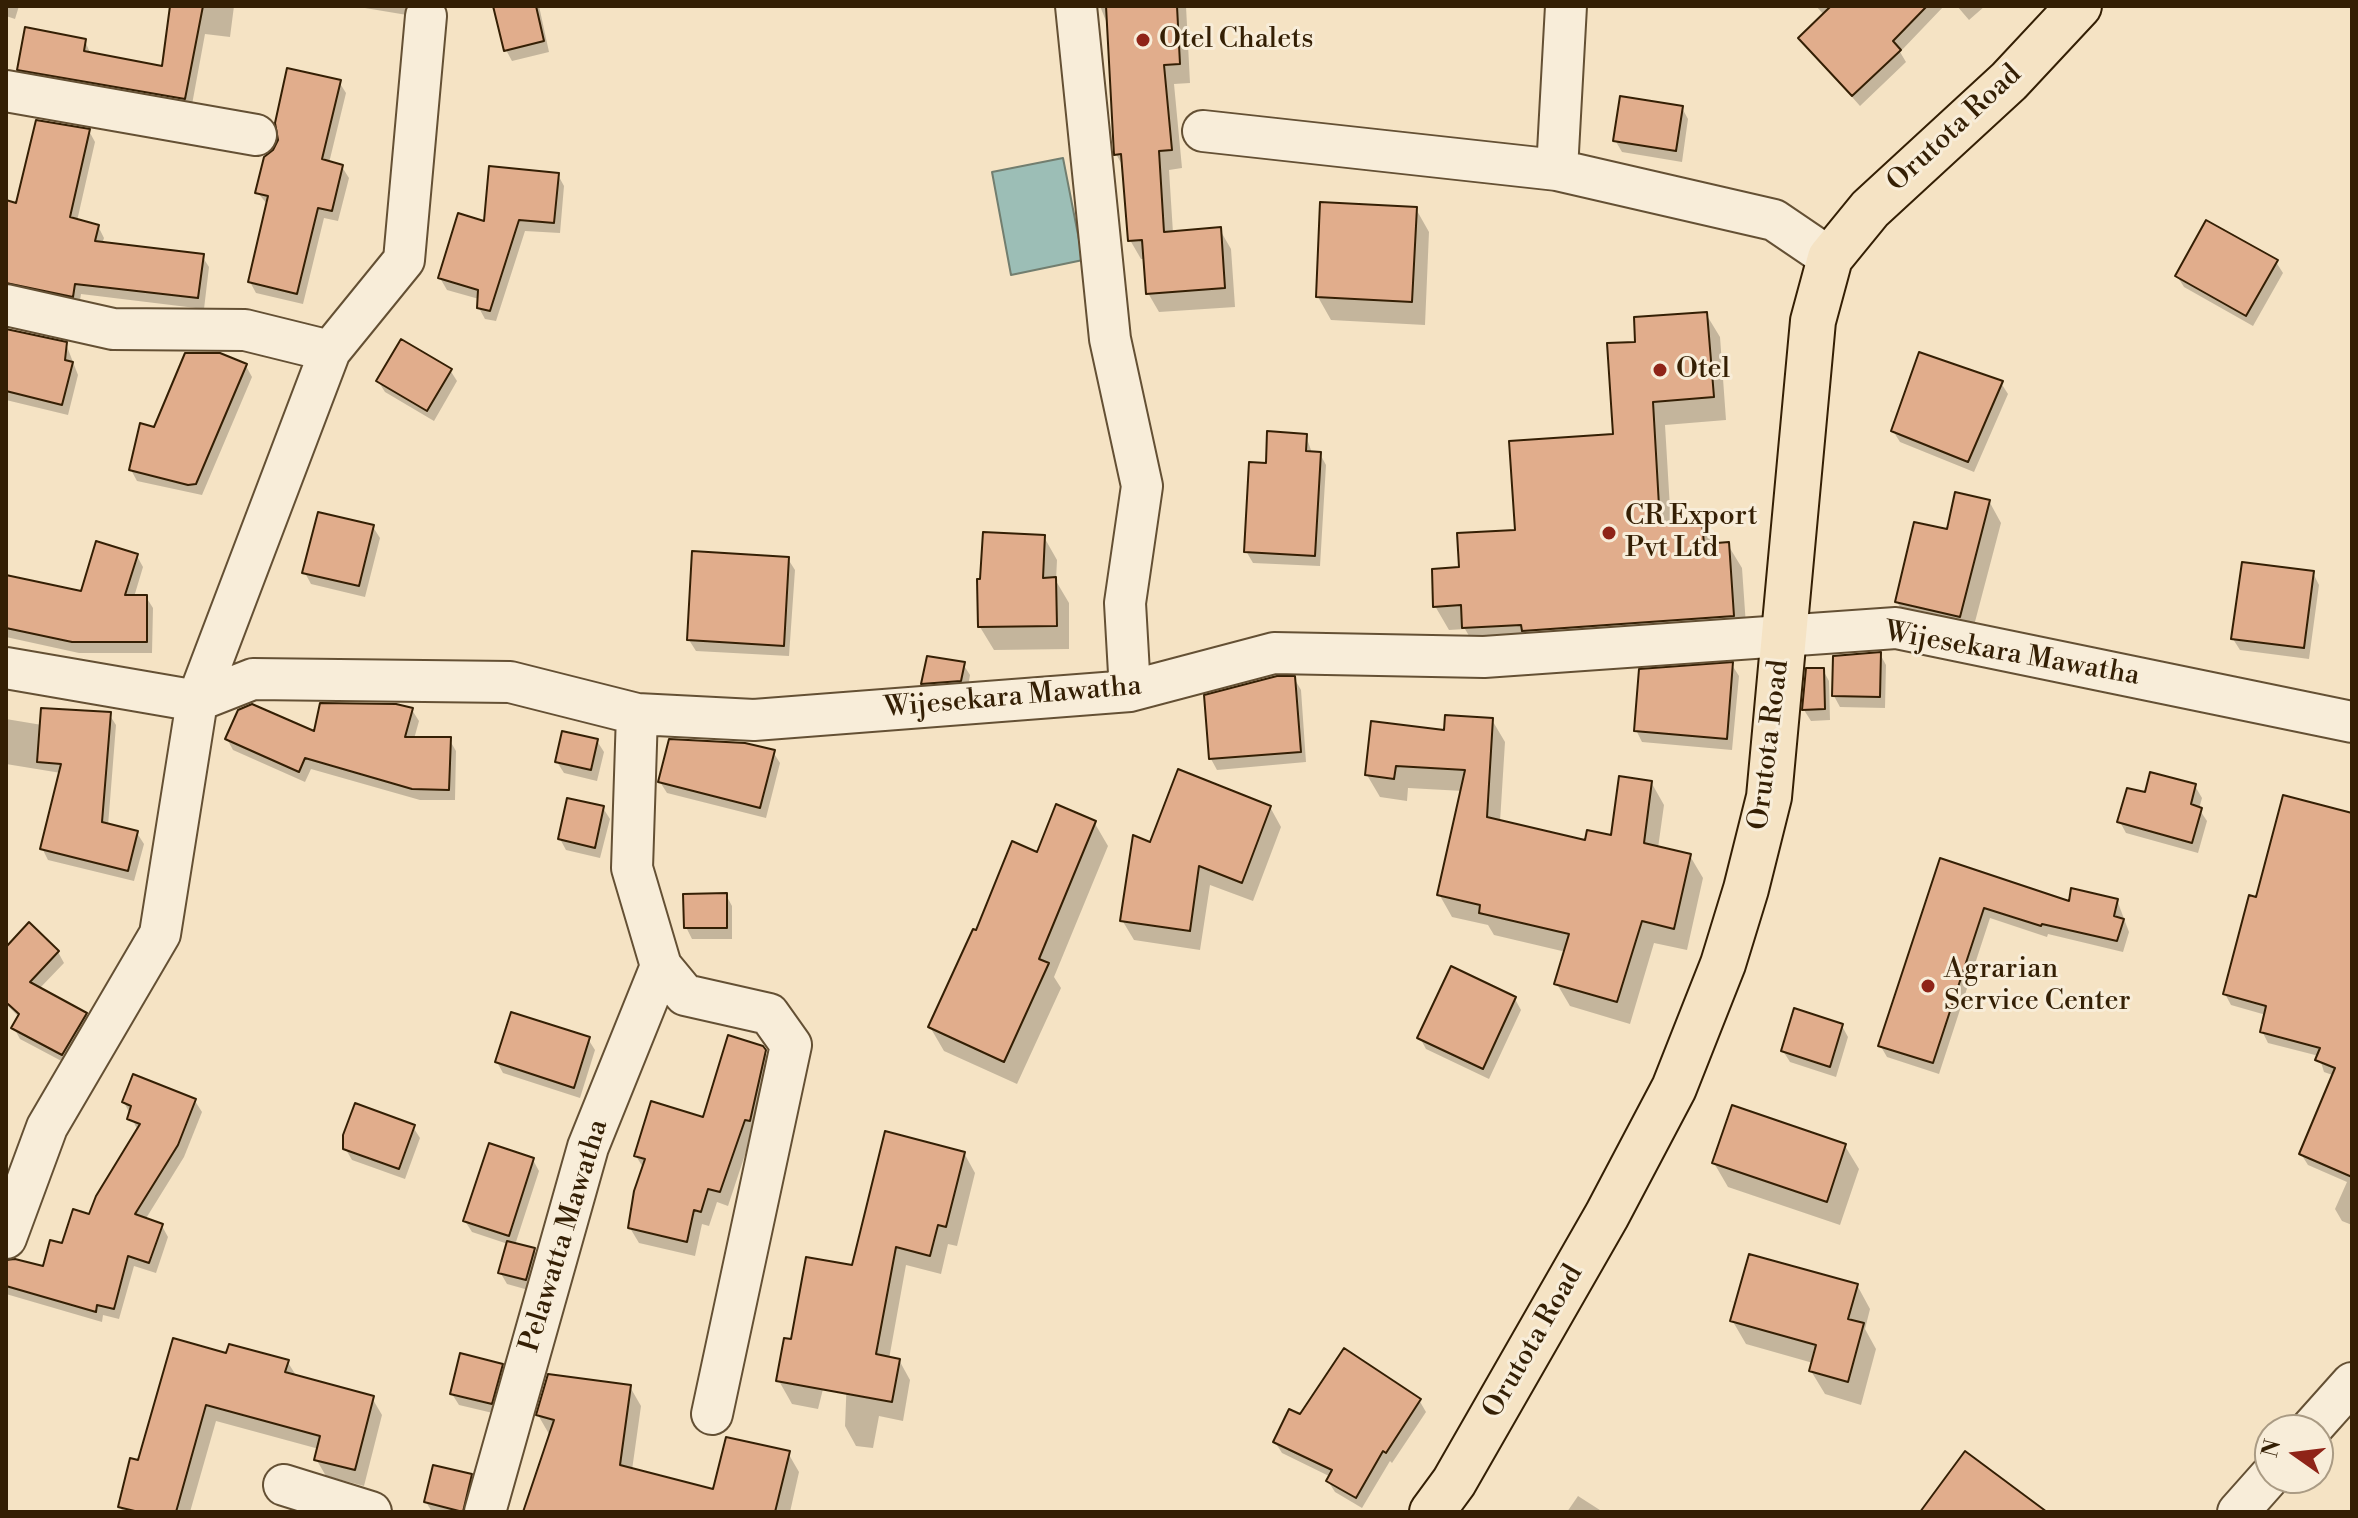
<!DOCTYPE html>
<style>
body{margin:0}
#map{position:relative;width:2358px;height:1518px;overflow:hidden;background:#f5e3c4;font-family:"Libre Bodoni",serif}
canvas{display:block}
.frame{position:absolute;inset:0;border:8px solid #341f04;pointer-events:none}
.north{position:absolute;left:2254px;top:1414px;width:80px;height:80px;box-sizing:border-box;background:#f8edd9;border:2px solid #aa9b84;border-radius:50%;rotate:284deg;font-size:22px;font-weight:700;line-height:32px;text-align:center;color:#341f04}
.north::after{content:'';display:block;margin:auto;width:28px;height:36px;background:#8f2418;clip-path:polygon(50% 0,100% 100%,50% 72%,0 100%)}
</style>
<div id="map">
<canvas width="2358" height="1518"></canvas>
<div class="frame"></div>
<div class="north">N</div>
</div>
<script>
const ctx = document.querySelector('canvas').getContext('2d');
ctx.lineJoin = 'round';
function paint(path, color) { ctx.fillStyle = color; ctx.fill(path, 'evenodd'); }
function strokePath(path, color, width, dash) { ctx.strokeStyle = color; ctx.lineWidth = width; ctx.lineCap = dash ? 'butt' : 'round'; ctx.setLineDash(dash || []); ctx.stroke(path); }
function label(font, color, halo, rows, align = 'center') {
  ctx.font = font + ' "Libre Bodoni",serif'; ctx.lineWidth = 6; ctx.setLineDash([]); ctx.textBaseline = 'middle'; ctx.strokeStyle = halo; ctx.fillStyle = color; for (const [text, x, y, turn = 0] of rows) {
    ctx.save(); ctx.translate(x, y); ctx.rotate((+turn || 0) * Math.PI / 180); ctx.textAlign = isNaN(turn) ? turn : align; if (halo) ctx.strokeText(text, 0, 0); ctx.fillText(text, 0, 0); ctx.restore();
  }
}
const water = new Path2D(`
 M1063,158L1083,260L1011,275L992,172Z`);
paint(water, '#9cbeb6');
strokePath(water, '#727e6f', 2);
paint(new Path2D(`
 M6,6H19L15,19L6,16Z
 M172,6H234L230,37L205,34L191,110L26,80L19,69L85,41L91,55L163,68Z
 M353,6H422L413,16Z
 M495,6H539L549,52L512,61L506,50Z
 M1100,6H1186L1190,83L1174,84L1182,168L1169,170L1173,233L1220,230L1231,249L1235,307L1159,312L1148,293L1146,259H1141L1130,240L1124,168L1116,154L1108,26Z
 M1816,6H1944L1900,52L1906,62L1860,106L1800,38L1824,15Z
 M1957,6H1985L1969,20Z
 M339,82L346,93L329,163L342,167L349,178L338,221L324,218L303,304L256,293L250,282L268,205L257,192L275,152Z
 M1682,108L1688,119L1682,162L1622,152L1615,140Z
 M89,131L95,142L77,221L98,226L104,238L102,244L202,256L209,267L204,309L81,294L79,307L26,295L6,250V202L18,206Z
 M558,175L564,186L560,233L525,231L496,321L485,319L479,308V299L447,290L440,278L486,224Z
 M1416,209L1429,232L1425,325L1331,320L1318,297Z
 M2276,262L2283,273L2253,326L2184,287L2177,276Z
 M1706,314L1720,337L1726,420L1665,425L1671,525L1701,523L1714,546L1728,545L1742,568L1747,640L1478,651L1465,629L1449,630L1435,606L1461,569L1517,532L1616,436L1638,343Z
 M66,344L78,375L68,415L6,400V348Z
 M246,366L252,377L202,495L137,481L131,470L155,429Z
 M450,370L457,381L434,421L385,392L378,381Z
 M2001,383L2008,394L1974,472L1900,442L1893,431Z
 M1306,436L1312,453L1320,454L1326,465L1320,566L1253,563L1246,551L1268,465Z
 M1989,501L2001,523L1971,637L1909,623L1897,602L1948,532Z
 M373,527L380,538L365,597L311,584L305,573Z
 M1044,537L1057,560L1056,581L1069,603V649L994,650L980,627Z
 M137,556L143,567L134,597H146L153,608L152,653H79L6,637V577L82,593Z
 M788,559L795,570L789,656L696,651L689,640Z
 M2313,573L2319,585L2309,659L2240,650L2233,639Z
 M1880,654L1886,665L1885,708L1840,707L1834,696Z
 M963,664L970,675L967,692L930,695L923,684Z
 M1732,665L1739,676L1732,750L1642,742L1636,730Z
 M1823,670L1829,681L1830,720L1811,721L1804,710Z
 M1294,678L1301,690L1306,762L1217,770L1211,759Z
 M412,710L419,721L414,739H449L456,751L455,800H420L311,769L305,782L233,750L227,739L316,734Z
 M109,714L116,725L108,826L137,833L144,844L134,881L48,860L42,848L61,773L6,764V719L42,725Z
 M1492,720L1505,742L1500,822L1587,842L1613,838L1651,782L1664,805L1658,848L1690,856L1703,878L1687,950L1654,943L1630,1024L1570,1006L1557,984L1566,952L1494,935L1488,925L1452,917L1439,894L1463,791L1408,788L1407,801L1380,797L1367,775L1446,733Z
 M597,741L604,752L597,781L564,773L557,762Z
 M773,752L780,763L766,818L667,793L660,782Z
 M2195,786L2202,798L2199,809L2207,821L2198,853L2126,833L2120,822L2146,794Z
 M1270,807L1281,827L1253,901L1210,885L1200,950L1134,940L1122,920L1152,845Z
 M603,808L610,819L600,858L566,850L560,839Z
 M2352,815V1082L2324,1072L2319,1056L2268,1043L2262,1031L2266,1015L2231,1005L2225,994L2258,900Z
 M1094,822L1108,846L1054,977L1061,988L1017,1084L944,1051L930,1027L977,932L1038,854Z
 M1941,861L2070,903L2117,900L2129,932L2123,952L2048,934L2047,937L1990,918L1939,1074L1887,1057L1880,1045Z
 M726,895L732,906V939H692L686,927Z
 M6,950L58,952L64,963L39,989L86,1014L92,1026L69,1065L20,1039L14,1028L19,1017L6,1004Z
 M1515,999L1521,1010L1489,1079L1426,1049L1420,1038Z
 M1842,1026L1848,1037L1836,1077L1790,1062L1783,1051Z
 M588,1039L595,1050L580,1098L503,1073L497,1062Z
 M762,1047L774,1067L728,1206L717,1202L709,1226L702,1224L695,1256L639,1243L630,1228L644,1169L636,1156L704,1120Z
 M195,1101L202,1112L184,1157L145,1220L162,1226L168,1237L156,1273L134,1266L119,1319L103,1315L102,1322L6,1294V1261L44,1268L90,1217L138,1131L124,1102Z
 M2352,1113V1225L2342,1221L2335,1209L2347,1182L2308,1165L2301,1154Z
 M413,1127L420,1138L405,1179L352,1160L345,1148Z
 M1845,1146L1859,1169L1840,1225L1728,1187L1714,1163Z
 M964,1153L975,1173L957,1246L948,1244L941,1274L906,1265L889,1359L899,1360L910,1380L903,1421L879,1416L873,1448L856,1446L845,1426L851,1277Z
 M533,1160L539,1171L515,1245L534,1250L541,1261L532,1291L507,1284L500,1272L508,1244L472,1232L465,1221Z
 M1857,1285L1870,1309L1865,1329L1876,1349L1861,1405L1825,1394L1811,1371L1813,1363L1746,1344L1732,1320Z
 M228,1356L287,1361L297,1377L372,1398L382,1415L364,1486L326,1476L316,1459L319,1449L216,1421L190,1512H123L120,1507Z
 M502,1366L508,1377L497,1414L459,1405L452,1394Z
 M828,1369L818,1409L792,1404L779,1381Z
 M630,1387L641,1406L632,1470L715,1491L788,1453L799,1472L790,1512H529L549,1434L538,1415Z
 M1419,1400L1426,1412L1392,1463L1390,1461L1362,1508L1335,1492L1328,1481L1331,1477L1282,1453L1275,1442L1301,1417Z
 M470,1476L477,1487L471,1512H432L426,1502Z
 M1578,1496L1603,1512H1567Z`), '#0003');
const building = new Path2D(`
 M170,6H203L185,99L17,70L25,27L86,39L84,51L162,66Z
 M493,6H536L544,41L504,51Z
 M1106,6H1177L1180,64L1164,65L1172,150L1159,151L1164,232L1221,227L1225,288L1146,294L1142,240L1128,241L1121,154L1114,155Z
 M1831,6H1927L1893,41L1901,50L1852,96L1798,38Z
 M287,68L341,80L322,159L343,165L332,211L318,208L297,294L248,282L268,196L255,193L264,157L273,150L278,140L275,123Z
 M1620,96L1683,106L1676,151L1613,141Z
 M36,120L90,129L70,217L99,225L95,241L204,254L198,298L75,284L73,297L6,283V200L16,203Z
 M489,166L559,173L554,223L519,220L490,311L477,308L478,290L438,278L458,213L484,221Z
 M1320,202L1417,207L1412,302L1316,297Z
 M2206,220L2278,260L2246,316L2175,276Z
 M1707,312L1714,397L1653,402L1660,523L1702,521L1704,544L1729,542L1734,616L1522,631L1521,625L1462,628L1461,605L1433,607L1432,569L1459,567L1457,533L1515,530L1509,441L1613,434L1607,343L1635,342L1634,317Z
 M6,329L67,342L65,360L73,362L62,405L6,391Z
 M401,339L452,369L427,411L376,381Z
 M1919,352L2003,381L1968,462L1891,431Z
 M185,353H220L247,364L196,484L188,485L129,470L140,423L154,427Z
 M1267,431L1307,434L1306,451L1321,452L1315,556L1244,552L1249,462L1266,463Z
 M1955,492L1990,500L1960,617L1895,602L1914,522L1947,529Z
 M318,512L374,525L359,586L302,573Z
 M983,532L1045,535L1043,578L1056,577L1057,626L978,627L977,579H980Z
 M96,541L138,554L125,595H147V642H72L6,628V575L81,591Z
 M692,551L789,557L784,646L687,640Z
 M2242,562L2314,571L2304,648L2231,639Z
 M1881,652L1880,697L1832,696L1833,656Z
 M927,656L965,662L961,681L921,684Z
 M1733,662L1727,739L1634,731L1639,669Z
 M1806,668H1824L1825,709L1802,710Z
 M1277,676H1295L1301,752L1209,759L1204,695Z
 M320,703L396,704L413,708L405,737H451L449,790L412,789L305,758L299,772L225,739L238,710L252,704L314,731Z
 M41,708L111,712L102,822L138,831L128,871L40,849L61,764L37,762Z
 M1445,715L1493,718L1487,817L1585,840L1587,830L1611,835L1619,776L1652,781L1644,843L1691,854L1674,929L1642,921L1617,1002L1554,984L1569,934L1479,913L1480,905L1437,895L1465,770L1396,766L1394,779L1365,775L1371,721L1444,730Z
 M562,731L598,739L591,770L555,762Z
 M669,739L745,743L775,750L760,808L658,782Z
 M1178,769L1271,806L1242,883L1199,866L1190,931L1120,921L1133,835L1150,842Z
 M2150,772L2196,784L2191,804L2202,808L2192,843L2117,822L2127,788L2145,792Z
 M2283,795L2352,813V1177L2299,1154L2335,1068L2315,1060L2320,1048L2260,1032L2266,1006L2223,994L2249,895L2256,897Z
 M567,798L604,806L595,848L558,839Z
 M1056,804L1096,821L1039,959L1049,963L1004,1062L928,1027L973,929L976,930L1012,841L1037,852Z
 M1940,858L2069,901L2071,888L2118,899L2114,916L2124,919L2117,941L2042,924L2041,926L1984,908L1933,1063L1878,1046Z
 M727,893V928H684L683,894Z
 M29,922L59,951L30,982L87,1013L62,1055L11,1028L19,1014L8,1004L6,1006V947Z
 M1451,966L1516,997L1483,1069L1417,1038Z
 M1794,1008L1843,1024L1830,1067L1781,1051Z
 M511,1012L590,1037L574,1088L495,1062Z
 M728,1035L763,1046L766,1050L750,1121L745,1120L720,1192L708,1189L701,1212L694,1210L687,1242L628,1228L634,1191L645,1159L634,1156L651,1101L703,1117Z
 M133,1074L196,1099L178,1145L135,1214L163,1224L149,1263L128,1256L114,1309L97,1305L96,1312L6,1286V1260L15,1259L43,1266L50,1240L62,1243L73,1209L89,1214L96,1196L140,1124L127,1119L131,1106L122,1102Z
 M355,1103L415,1125L399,1169L343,1149V1135Z
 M1732,1105L1846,1144L1827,1202L1712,1163Z
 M885,1131L965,1152L946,1227L938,1225L930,1256L896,1247L876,1354L900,1359L892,1402L776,1381L784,1338L791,1339L806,1257L852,1265Z
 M489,1143L534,1158L509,1236L463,1221Z
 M507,1241L535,1248L526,1280L498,1273Z
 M1749,1254L1858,1284L1848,1319L1864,1323L1848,1382L1809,1371L1816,1345L1730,1321Z
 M173,1338L226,1353L229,1344L289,1360L285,1372L374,1396L355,1470L314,1460L320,1436L206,1405L176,1512H139L118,1507L130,1458L138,1460Z
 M1344,1348L1421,1399L1386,1453L1383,1451L1356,1498L1326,1481L1332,1470L1273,1442L1289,1409L1300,1414Z
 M460,1353L503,1364L492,1404L450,1394Z
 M548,1374L631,1385L620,1465L713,1489L726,1437L790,1451L775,1512H523L554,1420L536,1415Z
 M1965,1451L2047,1512H1920Z
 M433,1465L472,1474L463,1512L424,1502Z`);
paint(building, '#e1ad8c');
strokePath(building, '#341f04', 2);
const minor = new Path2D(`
 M1076,6L1110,339L1142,486L1125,603L1130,691
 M6,91L256,135
 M1203,131L1557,170L1774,220L1830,258
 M1557,170L1566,6
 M6,305L113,329L245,330L330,351
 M6,668L197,701L253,679L510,682L637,714L754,720L1130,691L1274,653L1484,657L1896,628L2352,722
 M637,714L632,868L661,966L685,995L769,1014L791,1045L712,1414
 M6,1238L47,1127L160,934L197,701L330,351L404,260L426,16
 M2310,1430L2352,1383
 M284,1485L371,1512
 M485,1512L588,1147L661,966
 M2238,1512L2270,1476`);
const major = new Path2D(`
 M1432,1512L1454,1482L1607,1215L1674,1088L1723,964L1746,889L1769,797L1813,321L1830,258L1870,209L2009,81L2079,6`);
strokePath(minor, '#645034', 44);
strokePath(major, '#341f04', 48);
strokePath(minor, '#f8edd9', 40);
strokePath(major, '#f5e3c4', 44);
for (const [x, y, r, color] of [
 [1143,40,8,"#8f2418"],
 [1660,370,8,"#8f2418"],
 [1609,533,8,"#8f2418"],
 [1928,986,8,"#8f2418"]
]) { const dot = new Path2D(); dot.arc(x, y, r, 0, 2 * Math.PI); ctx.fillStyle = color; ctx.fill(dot); strokePath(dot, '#f8edd9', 3); }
label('28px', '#341f04', '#f8edd9', [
 ["Otel Chalets",1159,40],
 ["Otel",1676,370],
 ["CR Export",1625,517],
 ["Pvt Ltd",1625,549],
 ["Agrarian",1944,970],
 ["Service Center",1944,1002]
], 'left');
label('28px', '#341f04', '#f8edd9', [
 ["Orutota Road",1955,129,-43],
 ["Wijesekara Mawatha",2012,655,10],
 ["Wijesekara Mawatha",1013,698,-5],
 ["Orutota Road",1770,745,-83],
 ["Pelawatta Mawatha",565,1236,-73],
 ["Orutota Road",1534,1342,-60]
]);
</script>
